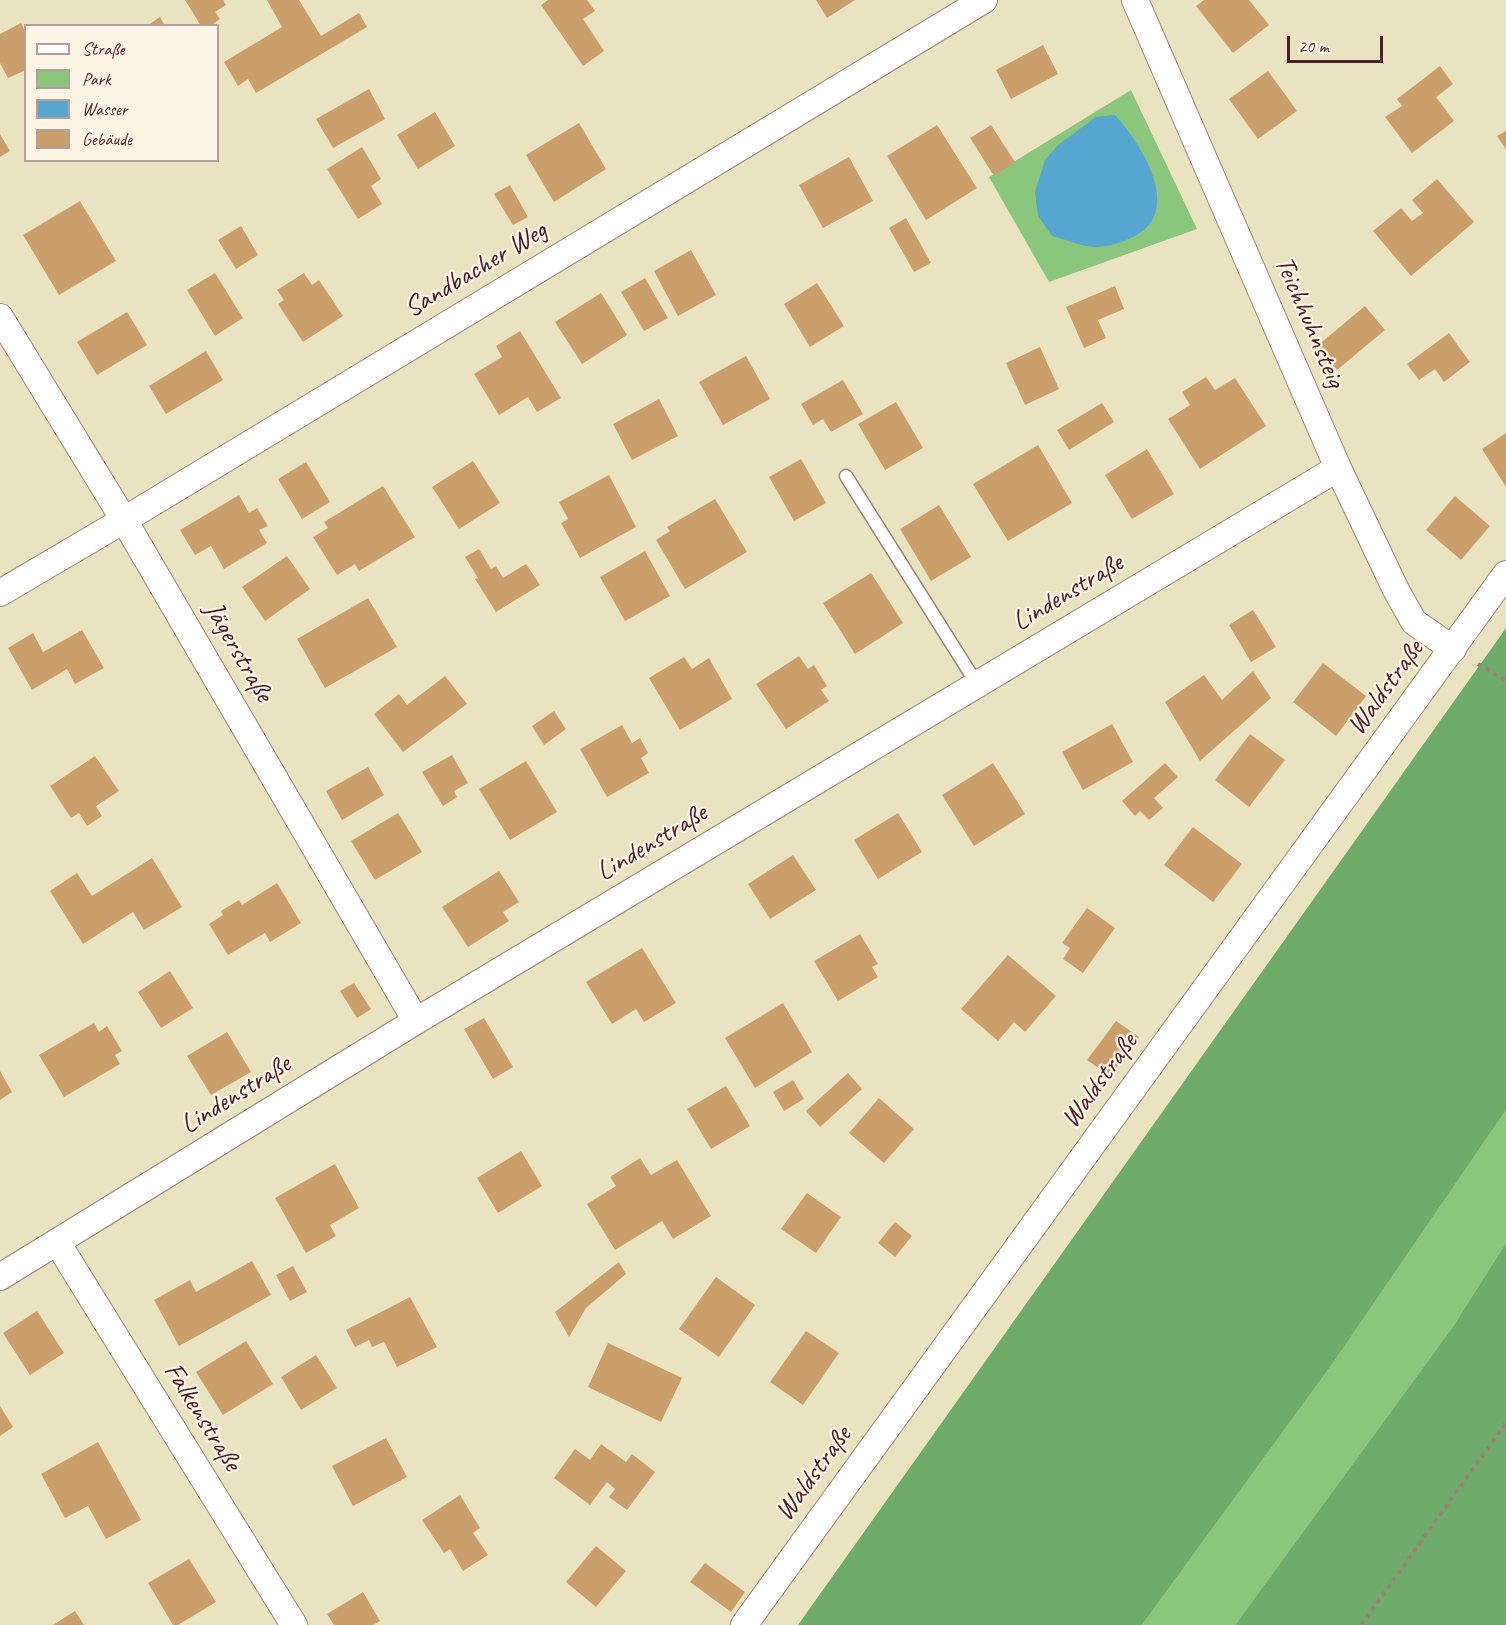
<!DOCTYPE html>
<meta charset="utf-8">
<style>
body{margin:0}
#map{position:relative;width:1506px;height:1625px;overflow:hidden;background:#eae3c2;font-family:Caveat,sans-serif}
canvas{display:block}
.legend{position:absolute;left:24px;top:24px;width:195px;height:138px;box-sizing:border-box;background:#fcf5e5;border:2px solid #b59f9b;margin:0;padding:8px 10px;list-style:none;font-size:18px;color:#4a1f2b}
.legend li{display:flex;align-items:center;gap:12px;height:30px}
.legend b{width:30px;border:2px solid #b59f9b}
.scale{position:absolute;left:1287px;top:36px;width:96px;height:27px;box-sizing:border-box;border:3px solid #4a1f2b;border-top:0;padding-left:8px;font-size:18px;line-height:21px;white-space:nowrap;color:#4a1f2b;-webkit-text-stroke:4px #fcf5e5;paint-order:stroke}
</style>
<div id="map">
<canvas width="1506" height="1625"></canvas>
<ul class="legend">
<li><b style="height:8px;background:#fff"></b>Straße</li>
<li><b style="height:16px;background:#8ac77c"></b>Park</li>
<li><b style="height:16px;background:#57a6d0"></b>Wasser</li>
<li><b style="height:16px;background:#ca9f6c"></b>Gebäude</li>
</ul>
<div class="scale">20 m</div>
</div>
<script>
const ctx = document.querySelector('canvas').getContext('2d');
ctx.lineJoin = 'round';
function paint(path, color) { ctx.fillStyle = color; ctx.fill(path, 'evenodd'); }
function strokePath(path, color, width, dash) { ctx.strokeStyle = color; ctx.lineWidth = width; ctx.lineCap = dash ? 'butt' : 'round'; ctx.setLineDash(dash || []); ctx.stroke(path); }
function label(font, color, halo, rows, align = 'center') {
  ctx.font = font + ' Caveat,sans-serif'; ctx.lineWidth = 4.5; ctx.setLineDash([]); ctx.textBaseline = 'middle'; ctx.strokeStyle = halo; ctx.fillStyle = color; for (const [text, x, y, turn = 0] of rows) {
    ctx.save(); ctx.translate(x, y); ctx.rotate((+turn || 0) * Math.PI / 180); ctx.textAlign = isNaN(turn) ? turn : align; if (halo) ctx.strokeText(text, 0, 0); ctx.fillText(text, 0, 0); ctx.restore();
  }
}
paint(new Path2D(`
 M1131,90L1197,229L1049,282L989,177Z
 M1506,1110V1243L1452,1328L1235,1625H1142L1333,1363Z`), '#8ac77c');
paint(new Path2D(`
 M1506,628V1110L1333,1363L1142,1625H798Z
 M1506,1243V1625H1235L1452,1328Z`), '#6fac6c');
paint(new Path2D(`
 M1115,115C1142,145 1186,213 1131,238C1120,243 1108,247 1096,247C1082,247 1065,239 1052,236L1038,216L1035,192L1045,160L1058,145L1096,117Z`), '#57a6d0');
paint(new Path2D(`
 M185,0H223L226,5L215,12L220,19L210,26H201Z
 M267,0H299L321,36L359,13L367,27L256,93L248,79L238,86L224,62L282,27Z
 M548,0H587L595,11L583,19L604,51L583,66L541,5Z
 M816,0H855L827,18Z
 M1204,0H1249L1269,25L1233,53L1196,6Z
 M160,17L165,26H147Z
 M21,23L26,33V70L8,78L0,63V34Z
 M1043,45L1058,74L1011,99L996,70Z
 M1440,66L1453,84L1436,97L1454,121L1412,153L1385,117L1402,106L1397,99Z
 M1268,71L1297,111L1258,139L1229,99Z
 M369,89L385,119L333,148L316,119Z
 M435,112L455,146L418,169L397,135Z
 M579,123L606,169L554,202L526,155Z
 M937,125L977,188L926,220L887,156Z
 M991,125L1015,162L994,176L970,138Z
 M1506,131V149L1497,136Z
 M0,134L10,151L0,157Z
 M362,147L381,179L371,186L382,204L358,219L327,169Z
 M849,157L873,201L823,228L799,185Z
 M1437,179L1474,222L1411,276L1373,231L1401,208L1412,221L1423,213L1412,200Z
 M510,185L528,217L513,225L494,194Z
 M80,201L116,261L59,295L23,235Z
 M906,218L931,263L914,272L889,228Z
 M241,226L258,255L236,269L218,240Z
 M691,250L716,295L678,316L654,271Z
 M215,273L243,318L215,336L187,290Z
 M304,273L312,285L319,280L343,316L303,342L278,304L284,300L277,290Z
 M645,278L668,318L644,331L621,292Z
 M817,283L844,326L810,347L784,304Z
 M1115,286L1124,309L1098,320L1106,338L1084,348L1066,307Z
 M601,293L627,335L582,364L555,322Z
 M1365,306L1385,330L1337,370L1317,346Z
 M127,312L147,345L97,375L77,342Z
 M520,331L561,398L537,412L528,397L499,415L474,374L502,357L496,346Z
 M1449,333L1470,362L1444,382L1435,369L1419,380L1407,364Z
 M1040,347L1059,389L1025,405L1006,363Z
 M206,351L223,380L166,414L149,386Z
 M746,356L770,399L723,425L699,382Z
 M1206,377L1215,390L1235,378L1266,426L1200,469L1168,419L1190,405L1182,392Z
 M843,380L863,414L831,432L823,419L813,425L801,404Z
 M659,399L678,436L632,460L613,424Z
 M896,402L923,448L885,470L858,424Z
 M1102,403L1114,422L1069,450L1057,430Z
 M1506,433V487L1482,449Z
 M1038,445L1072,503L1008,541L973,484Z
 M1147,449L1174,494L1132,519L1105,475Z
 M801,459L826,503L794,521L769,477Z
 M473,461L500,503L459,529L432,487Z
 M306,462L330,502L302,519L278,479Z
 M609,475L636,527L580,558L561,523L568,519L559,502Z
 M383,486L415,537L359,571L355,564L337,575L313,537L328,528L324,522Z
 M239,495L249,513L257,508L268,526L259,530L267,543L224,569L211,546L195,555L180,530Z
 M1455,496L1490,526L1461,560L1426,530Z
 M715,499L747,552L685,589L656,540L670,531L667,527Z
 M939,505L971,557L931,581L900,529Z
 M479,549L491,569L496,566L503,578L526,564L540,585L496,612L475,579L478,578L465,557Z
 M645,551L670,596L625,621L600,577Z
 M287,556L310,589L265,621L242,587Z
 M871,573L903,623L855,654L823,603Z
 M368,598L397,647L325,688L297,639Z
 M1253,610L1276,647L1251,662L1229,625Z
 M82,630L104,668L75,684L67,669L32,690L8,648L33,633L43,652Z
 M799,656L808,669L814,665L827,686L821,690L829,701L786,729L756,684Z
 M684,657L692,669L709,658L732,699L680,730L649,678Z
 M1323,663L1366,696L1336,736L1293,702Z
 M1253,671L1271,698L1200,761L1165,702L1204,675L1222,700Z
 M445,676L467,704L403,752L374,714L399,694L407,705Z
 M554,711L566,729L544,745L532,726Z
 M1112,724L1133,762L1083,790L1062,752Z
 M622,725L632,743L640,738L648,753L641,758L649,773L607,797L580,749Z
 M1250,734L1285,760L1249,807L1215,780Z
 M452,755L468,783L454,791L457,797L443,806L422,772Z
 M95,756L119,791L96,806L102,816L87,826L79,813L71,818L50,786Z
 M526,761L557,812L510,840L479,789Z
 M993,763L1025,814L974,846L942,795Z
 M1165,763L1178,777L1154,798L1163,808L1149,820L1140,811L1135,816L1122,801Z
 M368,767L384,795L342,820L326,791Z
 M398,813L422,852L375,880L351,841Z
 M898,813L922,852L878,879L854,840Z
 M1193,827L1242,864L1213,902L1164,865Z
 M793,855L816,890L770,919L748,884Z
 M152,858L182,907L144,930L133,912L83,944L50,891L77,873L92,896Z
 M499,871L519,902L503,912L509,921L468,947L442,907Z
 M277,883L301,923L270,942L265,933L228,955L209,924L223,915L221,911L239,900L242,905Z
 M1087,908L1115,928L1083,973L1063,959L1070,948L1062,943Z
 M860,934L878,964L872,967L878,977L838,1001L814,961Z
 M642,948L676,1003L644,1022L636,1009L612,1024L586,982Z
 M1008,955L1056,996L1025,1032L1014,1022L998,1041L961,1009Z
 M170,971L193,1008L161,1028L138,992Z
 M354,983L371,1009L357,1018L340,991Z
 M783,1003L812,1052L755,1088L725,1038Z
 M484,1018L513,1067L493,1079L464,1029Z
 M1116,1021L1139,1037L1110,1076L1087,1060Z
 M94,1023L99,1032L107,1026L122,1051L115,1055L120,1064L64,1097L39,1055Z
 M227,1032L251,1072L211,1095L187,1056Z
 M0,1071L12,1092L0,1100Z
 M848,1073L862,1089L820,1127L806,1111Z
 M793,1080L804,1099L784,1111L773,1092Z
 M726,1086L750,1126L711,1149L687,1109Z
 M879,1098L914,1129L884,1163L849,1133Z
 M521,1151L542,1186L498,1213L477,1178Z
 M640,1158L651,1175L677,1160L711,1216L673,1239L662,1221L615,1250L587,1204L616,1186L610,1177Z
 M335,1164L359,1208L330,1225L336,1236L306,1253L275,1198Z
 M807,1193L841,1217L816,1253L781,1229Z
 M895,1222L912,1236L895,1257L878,1243Z
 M252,1261L271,1295L179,1346L154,1300L190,1280L196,1292Z
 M619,1262L626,1274L586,1308L569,1337L555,1312Z
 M293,1266L307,1292L290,1301L276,1275Z
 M716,1277L755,1305L719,1357L679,1329Z
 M410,1297L437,1347L397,1367L384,1342L372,1347L369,1340L355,1347L346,1330Z
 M37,1311L64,1353L30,1375L3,1333Z
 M806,1331L839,1353L803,1405L770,1382Z
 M246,1341L273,1384L223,1415L196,1372Z
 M608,1343L682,1378L661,1422L588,1387Z
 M316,1355L337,1388L301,1410L281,1377Z
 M0,1406L13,1427L0,1436Z
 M386,1438L407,1477L353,1506L332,1466Z
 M98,1442L141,1520L106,1539L88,1506L65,1518L41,1474Z
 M601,1444L626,1462L632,1454L655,1472L627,1510L609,1497L615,1489L607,1482L590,1505L554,1478L575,1449L590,1460Z
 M460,1495L480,1528L473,1533L488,1555L463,1571L450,1549L444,1553L422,1520Z
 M596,1546L626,1571L596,1607L566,1582Z
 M189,1559L216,1602L178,1625H173L148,1583Z
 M705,1563L745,1592L731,1612L690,1582Z
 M363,1592L380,1621L373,1625H334L327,1614Z
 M75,1611L84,1625H53Z`), '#ca9f6c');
const service = new Path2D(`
 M846,476L977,684`);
const minor = new Path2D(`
 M1135,0L1338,468L1396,590L1414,622L1453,649
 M0,317L124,520L416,1021
 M0,593L124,520L984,0
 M57,1242L294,1625
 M0,1277L416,1021L1338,468
 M744,1625L1506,574`);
strokePath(service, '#9a8176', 15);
strokePath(minor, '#9a8176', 28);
strokePath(new Path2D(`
 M1478,664L1506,680
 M1361,1625L1506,1423`), '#9a8176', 4, [4.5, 4.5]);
strokePath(service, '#fff', 12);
strokePath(minor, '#fff', 26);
label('28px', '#4a1f2b', '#fcf5e5', [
 ["Sandbacher Weg",476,270,-31],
 ["Teichhuhnsteig",1309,322,67],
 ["Lindenstraße",1068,593,-31],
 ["Jägerstraße",238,652,60],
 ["Waldstraße",1386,688,-54],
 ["Lindenstraße",652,843,-31],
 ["Waldstraße",1100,1081,-54],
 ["Lindenstraße",236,1095,-32],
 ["Falkenstraße",202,1417,58],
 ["Waldstraße",814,1474,-54]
]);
</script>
